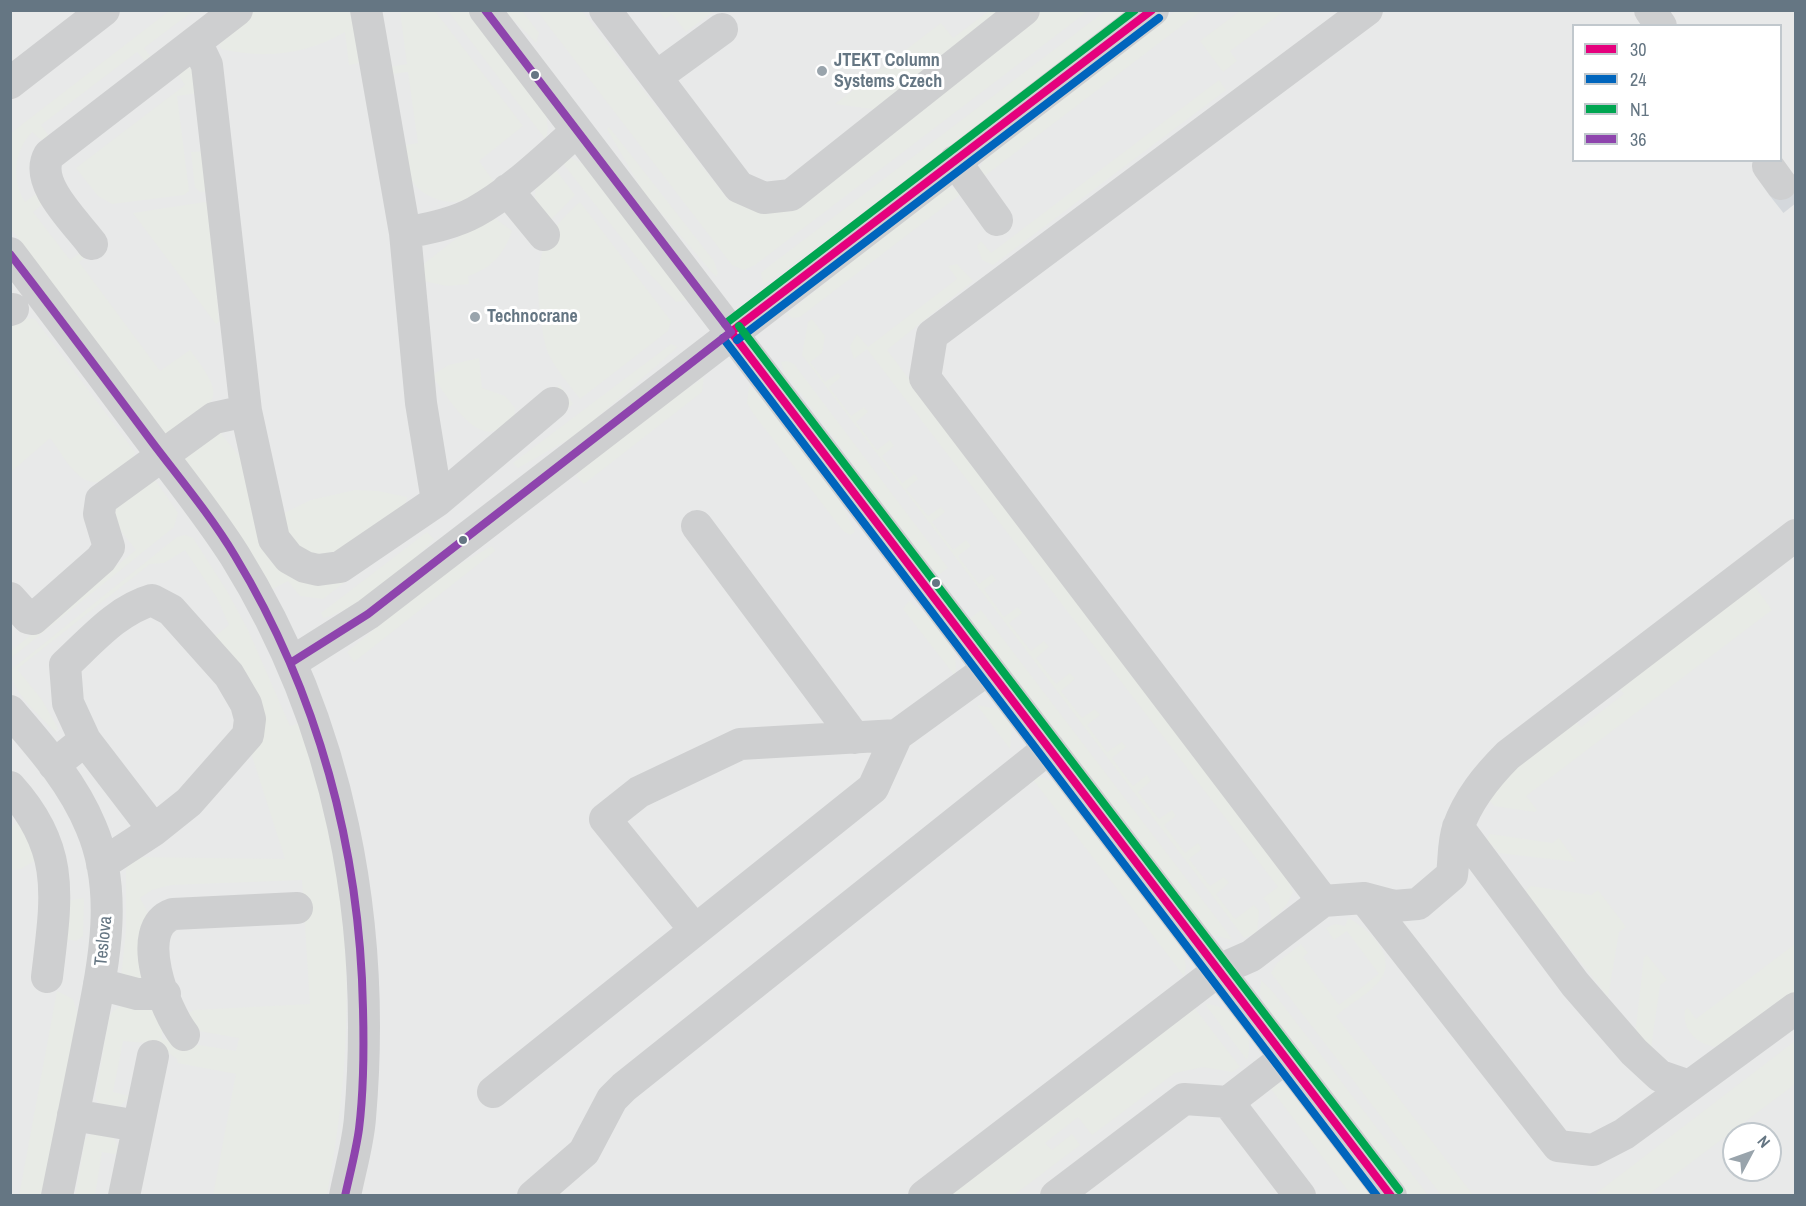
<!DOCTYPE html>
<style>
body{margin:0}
#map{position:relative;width:1806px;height:1206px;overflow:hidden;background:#f9f9f9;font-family:"Archivo Narrow",sans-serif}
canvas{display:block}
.frame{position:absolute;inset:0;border:12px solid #657683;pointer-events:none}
.legend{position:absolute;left:1572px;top:24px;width:210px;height:138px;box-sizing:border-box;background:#fff;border:2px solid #c1c8cd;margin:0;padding:8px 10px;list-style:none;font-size:18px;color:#657683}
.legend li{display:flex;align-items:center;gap:12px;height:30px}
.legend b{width:30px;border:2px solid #c1c8cd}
.north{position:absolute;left:1722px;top:1122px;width:60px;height:60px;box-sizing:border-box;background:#fff;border:2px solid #c1c8cd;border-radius:50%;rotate:49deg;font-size:16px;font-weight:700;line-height:24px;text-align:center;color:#657683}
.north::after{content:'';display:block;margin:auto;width:21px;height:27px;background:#99a4ac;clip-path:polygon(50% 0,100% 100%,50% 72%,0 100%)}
</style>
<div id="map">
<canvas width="1806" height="1206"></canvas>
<div class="frame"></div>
<ul class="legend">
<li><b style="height:8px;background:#e5007d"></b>30</li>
<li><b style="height:8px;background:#0065bd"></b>24</li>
<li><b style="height:8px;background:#00a651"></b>N1</li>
<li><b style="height:8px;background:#8e44ad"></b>36</li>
</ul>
<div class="north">N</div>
</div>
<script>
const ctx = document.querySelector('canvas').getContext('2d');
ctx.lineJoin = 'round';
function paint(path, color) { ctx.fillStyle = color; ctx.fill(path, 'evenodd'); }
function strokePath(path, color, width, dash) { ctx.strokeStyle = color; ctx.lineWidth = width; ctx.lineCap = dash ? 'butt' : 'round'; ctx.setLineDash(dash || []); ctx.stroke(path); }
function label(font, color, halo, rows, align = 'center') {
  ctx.font = font + ' "Archivo Narrow",sans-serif'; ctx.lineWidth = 6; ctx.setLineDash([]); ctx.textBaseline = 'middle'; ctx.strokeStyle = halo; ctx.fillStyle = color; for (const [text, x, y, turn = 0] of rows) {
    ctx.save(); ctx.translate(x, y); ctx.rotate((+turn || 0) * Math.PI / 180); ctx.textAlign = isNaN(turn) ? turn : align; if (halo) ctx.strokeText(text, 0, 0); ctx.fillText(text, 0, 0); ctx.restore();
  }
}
paint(new Path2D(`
 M10,11H1795V1195H11ZM1574,26H1780V160H1574ZM1734,1134H1770V1170H1734Z`), '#e8e9e9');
paint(new Path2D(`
 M169,11H193L144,48L154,61L148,65L137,52L41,125L51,139L46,144L32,132C14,151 11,179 25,202L39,192L46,201L33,212L70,260L83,251L87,256L79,262L160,371L190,350C231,404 215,400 167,436L11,229V133Z
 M255,11H348L352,17L359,63L349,65L345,32C305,55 265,59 221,49L219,42L224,34Z
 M400,11H435L523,126L479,161L494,182C486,187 479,194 471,198C449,209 416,196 408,173C405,166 404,157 403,150L407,145L418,143L408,72L391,74L390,67L407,64Z
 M448,11H470L545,109L548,128L546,140Z
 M505,11H522L539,33L536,43Z
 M537,11H582L729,201L733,198L757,205L1034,11H1088L755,265L744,270L732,265Z
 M658,11H714L686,32L672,14L665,19Z
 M989,11H1018L887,111L835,104L941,23L953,38Z
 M1105,11H1130L780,274L763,284L761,273L768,267Z
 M1175,11H1201L982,178L980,168L986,155Z
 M1240,11H1284L1230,51L1237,61L1223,72L1200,41Z
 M183,66L196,70L198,93L177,96L189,191L184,195L112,204L98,196L76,168L185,85L177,73Z
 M1219,80L1226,90L993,265L982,260L977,246L981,241L991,253Z
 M609,127L714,261L718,273L716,277L644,193L607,129Z
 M209,151L214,191L200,192L195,187L191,152Z
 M571,158L589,166L687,300L676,302L649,273L561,161Z
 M552,165L575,195L545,226C532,194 529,193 552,165Z
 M948,186L962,193L800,317L792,318L787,314L941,188Z
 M205,202L209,204L219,322L216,324L133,213Z
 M580,202L671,321L668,331L580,399C569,384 556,370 548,353C543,340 542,326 540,312C534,261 541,236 580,202Z
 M488,219H496L512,231C504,254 492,268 468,276L469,284L447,286L419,280L420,270L426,262L479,221Z
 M957,264L973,281L887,350L1287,878L1293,892L1287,904L1272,922L1269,905L1263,898L1278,887L867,349L854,359L850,346L857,334L868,347L957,279L948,266Z
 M19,318L35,319L135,452C133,462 125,466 117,473C83,499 69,463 50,438L11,472V324Z
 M812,319L825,336L822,353L810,362L825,382L838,373L841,377L829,387L851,416L864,407L868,412L856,422L877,450L890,440L894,446L882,456L902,483L915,474L918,479L906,489L928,516L941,507L945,512L932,522L953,550L966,540L971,546L958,556L979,584L992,574L996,580L984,589L1004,617L1018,607L1022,613L1009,623L1031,651L1044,641L1049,647L1036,658L1056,684L1070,673L1075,679L1061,691L1082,718L1095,709L1100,715L1087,725L1107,752L1122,742L1126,747L1112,758L1133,786L1147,775L1151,781L1138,792L1159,819L1172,810L1176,816L1164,825L1185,853L1198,843L1202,849L1189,859L1210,886L1224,877L1229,883L1216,894L1235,919L1254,905L1259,911L1257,933L1244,938L1239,931L802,355L808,322Z
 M671,344L678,347L578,434L518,468L513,463Z
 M479,358L482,388L505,396L515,408L514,417C509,421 504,426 499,429C474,444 444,392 432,375L449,365Z
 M787,361L794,364L948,568L937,576L784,371L781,362Z
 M704,377L702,392L584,484L576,476L594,455Z
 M560,385L573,404L323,599L300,596L288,581L271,590L179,455L217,429L240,457L318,578Z
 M749,386L759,394L834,487L855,532L850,535L843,531L753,413L747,403Z
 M156,481L178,513L174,527L11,658V651L136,550C126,536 112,525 116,506L146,482Z
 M355,490L378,491L407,497L405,507L331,557C295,552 290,549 284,513L311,500Z
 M427,532L434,539C413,563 354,612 323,618L321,613Z
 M185,535L193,538L227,591L248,630L290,726L301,723C310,757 323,793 330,828C355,951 350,1072 327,1195H213L236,1074L178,1063L177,1059L162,1048V1044L123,1041L113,1092L130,1096L118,1108L104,1107L95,1099L109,1017C120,999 137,1005 154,1010L162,1027V1039L236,1051L239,1038L193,1030L187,1014L194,1010L310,1004L302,880L171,885L152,890L140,898L148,913L140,931L142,982L121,978L126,930V870L129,861L137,857L285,859L214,637L229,625L217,598L185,550L164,563L150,564L17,669L42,700L58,728L55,732C42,718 7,688 12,669L177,537Z
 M492,546L495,551L354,662L347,652L437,577Z
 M1747,576L1772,610L1526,796L1537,810L1535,812L1494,806L1488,798L1569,712L1581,727L1624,694L1613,679Z
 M909,601C935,624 961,638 955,676L903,609Z
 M981,610L1227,932L1232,940L1213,935L1200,923L969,619Z
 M977,705L1002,710L1012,724L1010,749Z
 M1037,776L1055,782L1183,950L1186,966L1184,976L1031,777Z
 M19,820L37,859L21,869L11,870V828Z
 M1490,834L1552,843L1559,838L1576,862L1499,853L1487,840Z
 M1531,886L1591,895L1598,890L1626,927L1619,932L1608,997L1527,894L1526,890Z
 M84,898L83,936L76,941L65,939L67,901Z
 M1348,918C1370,929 1401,959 1377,984C1365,996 1348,1005 1336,1016L1473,1195H1441L1271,973L1277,963L1301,944L1308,953L1303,957L1339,1005L1379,974L1347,931L1334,940L1326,928L1335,924L1345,926Z
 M1795,944V994L1720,1048C1699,1045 1682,1033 1685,1010L1688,1008L1696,1019Z
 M1647,955L1667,980L1660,985L1651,1048L1635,1035L1644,957Z
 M1261,980L1273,992L1428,1195H1408L1266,1008L1260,994Z
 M57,991L73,999L78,1014L44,1195L19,1196Z
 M1205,1004C1233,1005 1257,1031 1247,1060Z
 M1193,1006L1240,1067L1232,1072L1203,1067L1175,1073L1092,1135L1078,1117L1045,1143L1052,1150L1072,1134L1080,1145L1014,1195L942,1196Z
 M1795,1041V1084L1648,1195H1594Z
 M1278,1083L1293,1090L1374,1195H1351L1268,1085Z
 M100,1133L114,1137L119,1151L115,1154L102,1152L95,1195L75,1196L85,1139L91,1134Z`), '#e8ebe6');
strokePath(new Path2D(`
 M1781,184L1796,203`), '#d4d8dc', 32, [32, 16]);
strokePath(new Path2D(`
 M366,10L405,233L421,403L437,501
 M485,10L1391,1196
 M605,10L739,187L764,198L791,195L1024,10
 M1650,10L1661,26
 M196,42L207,65L246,411L274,539L289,558L305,567L318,570L340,567L437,501L553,403
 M656,77L722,29
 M10,83L104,10
 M955,161L997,220
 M1768,166L1781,184
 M507,190L544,235
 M405,233C429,228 453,224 475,212C513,191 545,159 577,131
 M92,244C76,222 33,183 49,155L237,10
 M10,253C57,315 103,376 149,438C178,477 209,515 235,556C340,725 377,921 360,1118C358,1144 350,1170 345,1196
 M10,310L13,309
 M697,526L855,738
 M10,598L28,618L33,619L101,559L109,547L99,514L101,500L214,418L246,411
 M292,662L368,614L1153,10
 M10,711C41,747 73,783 91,827C122,899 100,978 86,1052C76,1100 67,1148 57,1196
 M85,740L154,830
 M54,765L85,740L68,703L65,665C91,641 117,610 152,600L171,610L229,675L246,704L250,719L248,735L189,802L154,830L102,864
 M10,787C67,850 56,899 47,977
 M1458,827L1575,984L1634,1052L1660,1076L1689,1086
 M1364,898L1558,1146L1593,1150L1624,1134L1796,1008
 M1323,901L925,378L932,335L1367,10
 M695,930L605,819L639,792L740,744L897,735L988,669
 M99,984L137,994H165
 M184,1035C165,1011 132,928 173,914L297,908
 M493,1092L873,788L897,735
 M1228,1102L1300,1196
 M73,1115L138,1126
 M124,1196L153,1056
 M533,1196L584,1152L612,1099L624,1087L1049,748
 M924,1196L1219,970L1251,956L1323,901L1364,898L1394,906L1418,904L1452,875C1454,860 1453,842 1458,828C1468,799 1487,776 1508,755L1796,535
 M1056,1196L1184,1099L1228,1102L1285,1058`), '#cecfd0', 32);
strokePath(new Path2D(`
 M731,332L1391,1196
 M731,332L1152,10`), '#e5007d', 8);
strokePath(new Path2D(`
 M723,338L1377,1196
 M737,340L1159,18`), '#0065bd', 8);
strokePath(new Path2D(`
 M725,324L1135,10
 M739,326L1399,1190`), '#00a651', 8);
strokePath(new Path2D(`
 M10,254C58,316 105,379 152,442C180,479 211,516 235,556C318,693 360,849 363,1009C364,1048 364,1089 359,1129C356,1151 350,1173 345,1196
 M292,662L368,614L731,332L485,10`), '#8e44ad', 8);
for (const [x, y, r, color] of [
 [822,71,6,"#99a4ac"],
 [535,75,5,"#657683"],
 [475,317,6,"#99a4ac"],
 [463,540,5,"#657683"],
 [936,583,5,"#657683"]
]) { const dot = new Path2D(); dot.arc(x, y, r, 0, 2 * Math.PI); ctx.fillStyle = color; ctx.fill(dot); strokePath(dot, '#fff', 2); }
label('bold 18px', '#657683', '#fff', [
 ["JTEKT Column",834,61],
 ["Systems Czech",834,82],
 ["Technocrane",487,317]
], 'left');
label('18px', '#657683', '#fff', [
 ["Teslova",104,941,-84]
]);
</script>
